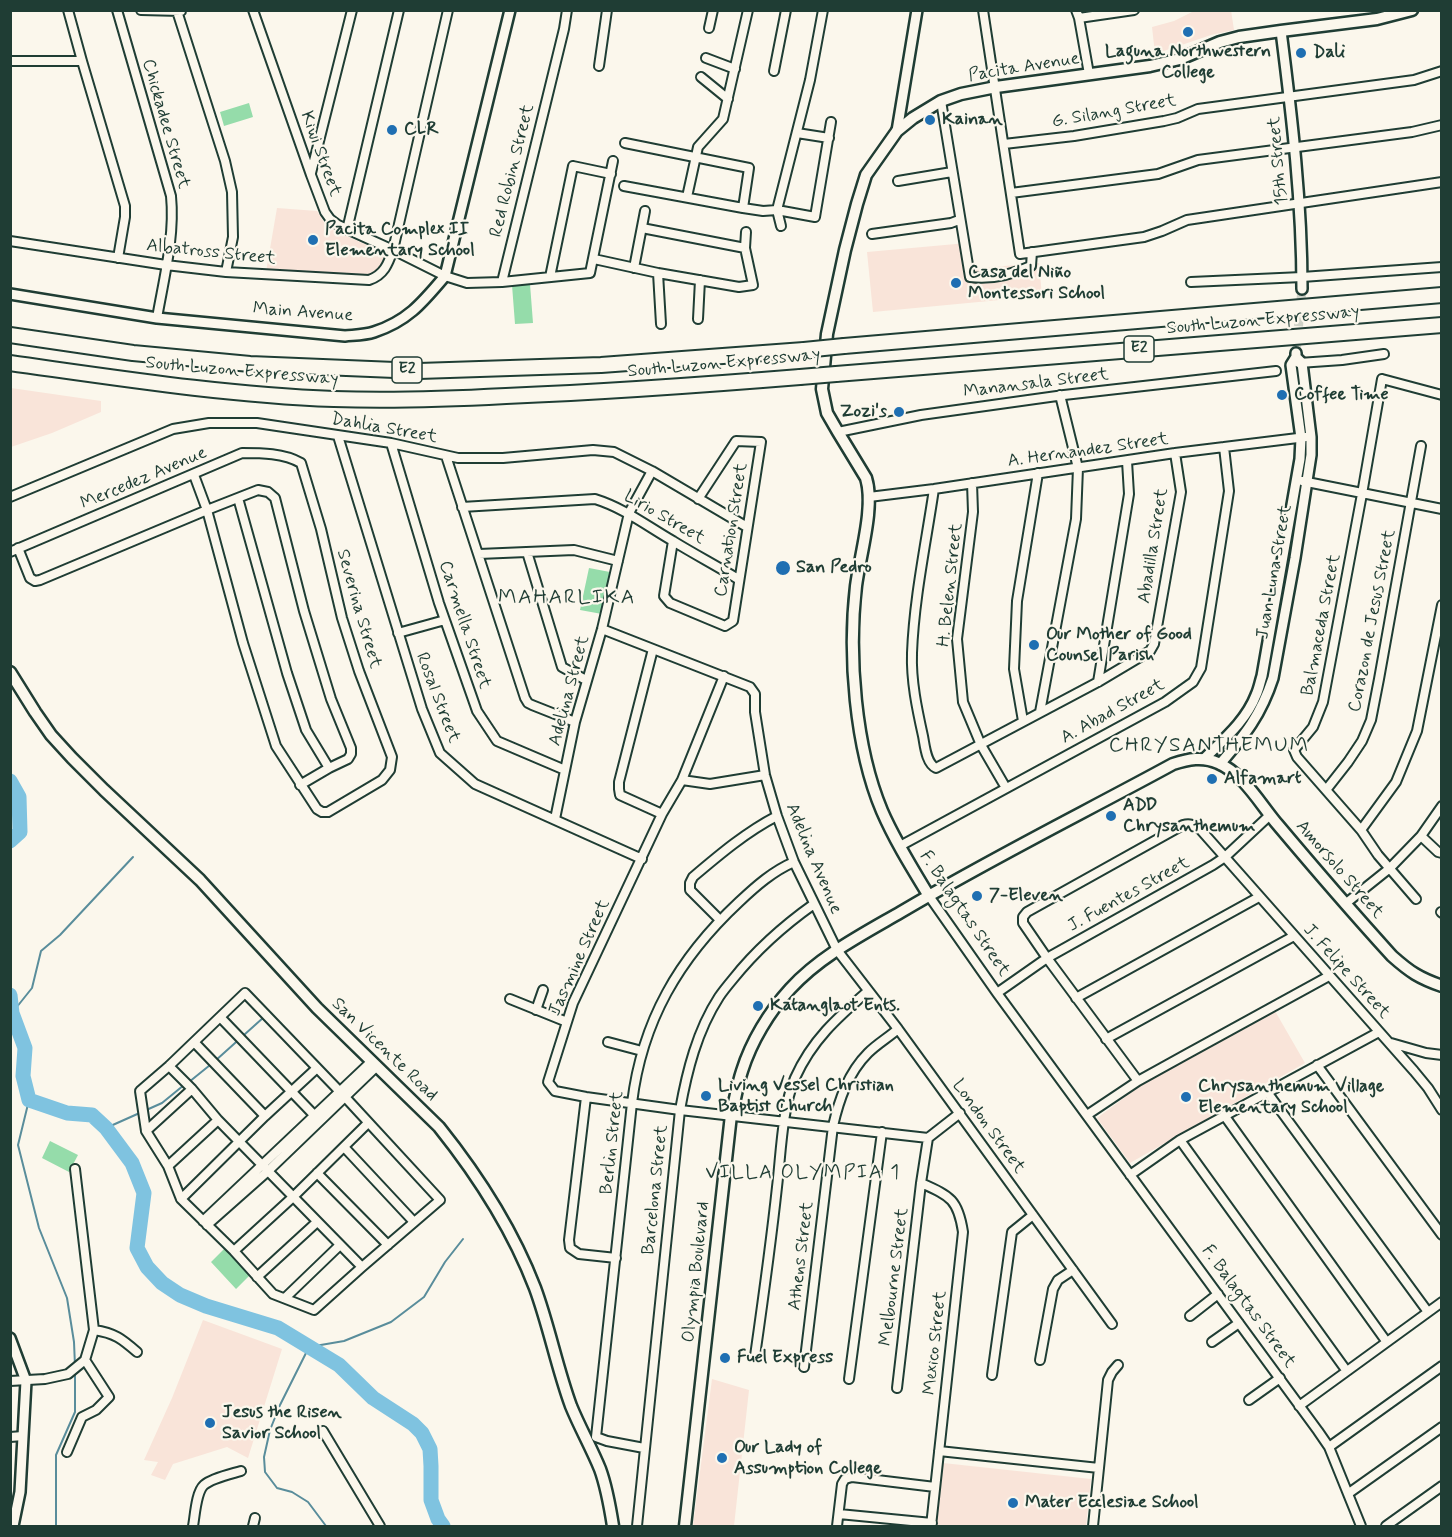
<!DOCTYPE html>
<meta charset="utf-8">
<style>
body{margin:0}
#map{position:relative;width:1452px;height:1537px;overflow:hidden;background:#fbf7ec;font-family:Mynerve,sans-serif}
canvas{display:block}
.frame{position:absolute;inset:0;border:12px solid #1f3d34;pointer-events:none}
</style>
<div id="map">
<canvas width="1452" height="1537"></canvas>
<div class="frame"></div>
</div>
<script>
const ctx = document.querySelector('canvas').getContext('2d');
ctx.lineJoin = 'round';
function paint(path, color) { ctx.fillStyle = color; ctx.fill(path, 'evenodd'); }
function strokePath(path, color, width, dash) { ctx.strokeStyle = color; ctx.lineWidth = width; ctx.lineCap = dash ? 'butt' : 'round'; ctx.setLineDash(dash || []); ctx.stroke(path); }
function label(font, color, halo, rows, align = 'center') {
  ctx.font = font + ' Mynerve,sans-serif'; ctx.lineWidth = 4.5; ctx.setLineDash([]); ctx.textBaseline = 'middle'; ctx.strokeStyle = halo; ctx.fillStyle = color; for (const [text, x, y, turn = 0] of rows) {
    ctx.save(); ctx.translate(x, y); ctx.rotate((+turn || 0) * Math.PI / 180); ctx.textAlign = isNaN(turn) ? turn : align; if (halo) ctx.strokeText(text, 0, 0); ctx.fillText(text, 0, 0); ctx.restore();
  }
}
paint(new Path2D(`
 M1231,10L1234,30L1211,35L1155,54L1152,27L1174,21L1194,11Z
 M277,208L317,211L327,227L382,252L384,257L379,268L368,276L266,272Z
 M967,243L969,269L1039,263L1042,296L873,312L867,252Z
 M11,388L101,401V412L52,433L11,447Z
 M1275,1011L1305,1063L1130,1163L1097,1118L1155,1075Z
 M203,1320L282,1349L248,1458L227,1447L173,1464L165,1480L151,1475L158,1462L144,1460L172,1398Z
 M712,1379L749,1390L734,1526H693Z
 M943,1463L1091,1479L1086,1526H936Z`), '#f9e4d9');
paint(new Path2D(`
 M249,103L253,117L224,126L220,112Z
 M530,284L533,323L515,324L512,285Z
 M589,568L610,572L602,614L580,610Z
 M50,1141L78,1155L69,1172L42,1158Z
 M225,1248L250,1275L236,1289L211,1262Z`), '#95dcaa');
strokePath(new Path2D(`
 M12,1013L32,988L41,951L60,935L133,857
 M189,1082L215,1061L264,1017
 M29,1100L18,1145L39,1228L67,1298L74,1342L75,1366
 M106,1128L162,1103L184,1085
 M56,1526V1455L75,1412V1372
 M326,1526L308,1502L292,1492L277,1488L265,1472L264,1457L270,1430L280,1405L309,1347L344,1341L391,1322L424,1297L445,1262L463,1239`), '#598d9b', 2);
strokePath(new Path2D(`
 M10,781L19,797L20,832L10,841
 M10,995L12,1013L25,1048L23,1076L29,1100L67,1113L92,1115L106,1128L132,1163L144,1193L137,1248L147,1267L162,1283L180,1295L206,1306L278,1328L339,1365L373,1398L413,1424L422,1433L430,1449L431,1466V1500L438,1519L443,1526`), '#7fc3e0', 15);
strokePath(new Path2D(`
 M1296,353L1302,289`), '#cfd2c7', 9, [9, 4.5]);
const minor = new Path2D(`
 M68,10L82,61L125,206V217L118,258
 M117,10L171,196C175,236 164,278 157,318
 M141,10L181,11
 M253,10L311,175L325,212L330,219L338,225L393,250L445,276L467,283L502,282L590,273L613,161
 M983,10L1020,254L1144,237L1162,231L1187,220L1442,182
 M1076,10L1079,18L1089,74
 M177,11L225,161L232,192L233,237L226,272
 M1079,18L1134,10
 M709,28L713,10
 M706,58L735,69
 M10,61H82
 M599,66L607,10
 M774,71L786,10
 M701,77L728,99
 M941,101L970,277C992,280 1011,275 1031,266L1032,252
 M797,133L829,138
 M625,143L749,168L743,208
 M1004,144L1074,136L1164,121L1177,118L1198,109L1414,80L1442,71
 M311,173L352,10
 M898,181L952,172
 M624,186L743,208L763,211L777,210L815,217L831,122
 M1011,193L1158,174L1198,160L1412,132L1442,125
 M687,197L698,147L723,119L748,10
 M781,226L777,210L810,80L823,10
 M642,228L745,248
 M347,230L399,10
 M872,234L951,223L959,220
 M10,241L166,265L226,272L369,280C384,275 388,264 393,250L448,10
 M594,259L658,273L739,287L753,285L745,248L746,232
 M634,268L645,211
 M658,273L661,324
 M550,277L573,166L611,174
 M502,282L564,29L567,10
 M1191,282L1302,277L1442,267
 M698,319L700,280
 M1299,363L1342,360L1384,354
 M838,432L921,415L1064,395L1276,371
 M338,436L422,709L440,753L475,784L642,859
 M391,443L439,603L477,711L497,741L565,770
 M446,456L525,698L528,703L532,705L575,722
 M1302,481L1442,509
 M972,483L973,512L957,639L963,702L981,745L1006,788
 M934,489C926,543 914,599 912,653C911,681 917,709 923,736C925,746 926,763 936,768L1098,682L1150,651L1154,644L1181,492L1175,453
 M10,497L173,429L209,423H257L391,443L458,458H503L593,450L614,452L652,471L747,527
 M869,497L934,489L1175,453L1306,437
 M238,498L287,673L306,730L329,768
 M462,507L595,499C624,508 647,526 673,541C694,554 717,566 738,579
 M673,541L664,596L670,603L725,626L733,621L761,442L736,441L698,499
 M18,548L30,578L35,581L40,580L207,510L258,490L268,492L275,498L304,611L331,699L351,748V754L348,759L329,768L300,785
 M10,552L242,453C261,453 284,453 301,463L321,529L342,618L359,671L392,757L390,770L382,780L328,812H322L317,809L276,746L243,643L207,510L194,475
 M527,552L562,667L586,680
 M479,554L574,550L618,561
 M602,629L750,687L755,694V712L765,775L777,816L794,862L837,950L898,1029L1112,1324
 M398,633L445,620
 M653,649L619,782V789L620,795L662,814
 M724,676L682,780L662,814L573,1003L548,1082L555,1091L586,1097L680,1110L928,1138
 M1098,682L1129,494L1127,461
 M1040,712L1076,519L1078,468L1060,395
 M1023,721L1014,669L1017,601L1038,473
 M682,780L710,784L765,775
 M1326,790L1348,762L1362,741L1371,720L1379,679L1421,446
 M555,819L575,722L602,629L629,513L652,471
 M1361,830L1396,782L1417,731L1442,605
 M1421,836L1438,852L1442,853
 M900,846L1165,702L1193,682L1201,668L1229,491L1224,447
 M929,896L997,993L1318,1431L1329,1447L1361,1526
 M1416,899L1378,855L1361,830L1297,757L1294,750L1313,727L1323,702L1362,494L1382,379L1442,395
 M1345,904L1390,868L1421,836L1442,806
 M1441,912L1442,913
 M720,920L690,890V883L693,877C719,855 746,832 777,816
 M245,993L345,1097L440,1200L362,1267L314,1310L273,1294L234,1251L181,1199L168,1166L146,1131L140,1091L169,1066Z
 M997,993L1047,958L1213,865L1225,857L1270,815
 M1076,998L1259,897
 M510,999L567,1022
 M536,1010L543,990
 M220,1017L315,1116
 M1106,1039L1294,936
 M194,1042L265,1116
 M608,1042L642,1051
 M1391,1043L1426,1053L1442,1055
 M1317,1065L1442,1235
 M169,1066L192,1089L218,1120L362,1267
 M1138,1081L1047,958L1023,923V917L1027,912L1183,825C1190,823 1194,825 1200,829L1414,1071L1428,1088L1442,1110
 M1267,1092L1428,1312
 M586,1097L569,1240L570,1248L579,1254L616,1258
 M1087,1115L1138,1081L1185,1055L1329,976
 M1224,1115L1386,1341
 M146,1131L192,1089
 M1180,1140L1346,1370
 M344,1147L414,1222
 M168,1166L218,1120
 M317,1173L388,1245
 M1130,1175L1180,1140L1379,1032
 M921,1183C950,1196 958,1199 963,1232L931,1526
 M181,1199L265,1116L317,1068
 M203,1221L372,1061
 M207,1225L268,1171L377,1066
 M234,1251L293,1197L368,1123
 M257,1277L317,1222
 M285,1298L340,1245
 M1190,1316L1218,1294
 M94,1330C115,1333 122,1339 137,1352
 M1212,1342L1239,1323
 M755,1356C763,1300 771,1243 777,1187C781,1154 782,1108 795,1078C812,1040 837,1018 868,991
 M1040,1360L1053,1289L1058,1280L1073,1270
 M804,1367L833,1126C839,1100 848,1073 868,1053C877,1044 889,1037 898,1029
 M992,1375L1012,1232L1033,1215
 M849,1379L882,1132
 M10,1381L45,1379L68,1374L85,1360L94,1330L75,1169
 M897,1388L921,1183L928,1138L960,1113
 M1249,1400L1280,1378
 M1299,1406L1442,1302
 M323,1431L380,1526
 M10,1437L23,1436
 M1329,1447L1442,1366
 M644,1448L607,1441L596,1437L632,1103C642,1021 679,958 739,902C756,886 773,871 794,862
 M939,1451L1099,1468L1108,1380L1112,1372L1118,1365
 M67,1452L82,1417L96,1410L109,1397L85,1360
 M1349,1493L1442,1427
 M839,1514L932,1523
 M193,1526C195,1516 196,1492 204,1485C212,1478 231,1474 241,1471
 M253,1526L255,1518
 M637,1526L680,1110C687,1071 697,1031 719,997C723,991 728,985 733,979C757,949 783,926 814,904
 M837,1526L842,1484L845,1479L852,1477L935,1487
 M1093,1526L1099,1468
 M1386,1526L1442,1486`);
const tertiary = new Path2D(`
 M1281,31C1292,117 1302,202 1302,289
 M897,131L917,10
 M10,294L157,318L345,336C355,335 365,335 374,332C408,321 423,302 445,276L510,10
 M1204,759C1223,740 1246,721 1256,695C1259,689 1260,682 1262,676L1300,459L1301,438L1291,365L1296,357V353
 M1220,764C1245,735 1261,715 1273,678L1295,558L1311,455V437L1302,363L1296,357
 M10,1338L26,1381L20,1492L13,1526`);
const secondary = new Path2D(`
 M10,672L35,712L51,735L72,758L104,790L200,880L317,1008L439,1127C479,1177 512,1228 535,1288C549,1326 557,1368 571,1406C580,1428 591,1447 600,1469C607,1488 610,1507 613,1526
 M929,896C912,868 895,841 882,811C855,747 848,655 856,586C860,555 875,507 866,478L838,432L827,413L822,389L827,334L845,250L857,204L866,175L897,131L913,118L941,101L961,94L996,87L1150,66L1180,59L1220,42L1239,37L1281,31L1377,19L1412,10
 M685,1526L731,1115C735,1101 737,1086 742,1071C751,1042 769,1012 790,989C820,956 863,934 901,912C990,859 1083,813 1173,764C1188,759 1203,756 1218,763C1244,774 1260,804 1278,825C1315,869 1353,913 1392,956C1410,972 1419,978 1442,986`);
const motorway = new Path2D(`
 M10,335L133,353L250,364L419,371L601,365L804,350
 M844,346L1442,295
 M10,363C118,378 226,395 334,399C392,401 449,399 506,396C604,392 702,385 800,377
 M836,374L1442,325`);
strokePath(minor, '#1f3d34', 12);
strokePath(tertiary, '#1f3d34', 14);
strokePath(secondary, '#1f3d34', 15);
strokePath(motorway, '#1f3d34', 18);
strokePath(minor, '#fbf7ec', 8);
strokePath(tertiary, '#fbf7ec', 9);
strokePath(secondary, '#fbf7ec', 10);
strokePath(motorway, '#fbf7ec', 14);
const motorwayBridge = new Path2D(`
 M804,350L844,346
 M800,377L836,374`);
strokePath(motorwayBridge, '#1f3d34', 18, []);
strokePath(motorwayBridge, '#fbf7ec', 14);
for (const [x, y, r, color] of [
 [1188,32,6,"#1f6fb2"],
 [1301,53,6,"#1f6fb2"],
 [930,120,6,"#1f6fb2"],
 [392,130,6,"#1f6fb2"],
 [313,240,6,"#1f6fb2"],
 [956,283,6,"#1f6fb2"],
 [1282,395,6,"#1f6fb2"],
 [899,412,6,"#1f6fb2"],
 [783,568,8,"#1f6fb2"],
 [1034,645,6,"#1f6fb2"],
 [1212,779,6,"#1f6fb2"],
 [1111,816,6,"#1f6fb2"],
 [977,896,6,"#1f6fb2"],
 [758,1006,6,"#1f6fb2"],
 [706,1096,6,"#1f6fb2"],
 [1186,1097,6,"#1f6fb2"],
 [725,1358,6,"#1f6fb2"],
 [210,1423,6,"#1f6fb2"],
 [722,1458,6,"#1f6fb2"],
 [1013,1503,6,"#1f6fb2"]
]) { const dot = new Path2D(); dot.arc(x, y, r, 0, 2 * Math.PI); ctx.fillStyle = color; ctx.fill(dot); strokePath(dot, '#fbf7ec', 2); }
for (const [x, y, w] of [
 [1139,349,30],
 [407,370,30]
]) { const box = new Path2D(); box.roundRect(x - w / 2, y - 13, w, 26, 4.5); ctx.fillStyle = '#fbf7ec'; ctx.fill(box); strokePath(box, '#1f3d34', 1.5); }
label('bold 16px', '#1f3d34', null, [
 ["E2",1139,349],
 ["E2",407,370]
]);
label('bold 18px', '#1f3d34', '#fbf7ec', [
 ["Laguna Northwestern",1188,52,"center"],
 ["College",1188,73,"center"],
 ["Dali",1313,53],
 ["Kainan",942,120],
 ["CLR",404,130],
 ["Pacita Complex II",325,230],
 ["Elementary School",325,251],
 ["Casa del Niño",968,273],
 ["Montessori School",968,294],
 ["Coffee Time",1294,395],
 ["Zozi's",887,412,"right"],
 ["San Pedro",796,568],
 ["Our Mother of Good",1046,635],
 ["Counsel Parish",1046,656],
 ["Alfamart",1224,779],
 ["ADD",1123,806],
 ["Chrysanthemum",1123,827],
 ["7-Eleven",989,896],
 ["Katanglaot Ents.",770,1006],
 ["Living Vessel Christian",718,1086],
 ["Baptist Church",718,1107],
 ["Chrysanthemum Village",1198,1087],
 ["Elementary School",1198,1108],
 ["Fuel Express",737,1358],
 ["Jesus the Risen",222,1413],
 ["Savior School",222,1434],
 ["Our Lady of",734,1448],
 ["Assumption College",734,1469],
 ["Mater Ecclesiae School",1025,1503]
], 'left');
label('18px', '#1f3d34', '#fbf7ec', [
 ["Pacita Avenue",1024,68,-9],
 ["G. Silang Street",1114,112,-10],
 ["Chickadee Street",165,124,74],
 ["Kiwi Street",320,154,70],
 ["15th Street",1279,161,-95],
 ["Red Robin Street",513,171,-76],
 ["Albatross Street",211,253,6],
 ["Main Avenue",303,313,4],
 ["South Luzon Expressway",1263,321,-5],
 ["South Luzon Expressway",724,364,-5],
 ["South Luzon Expressway",242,372,5],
 ["Manansala Street",1036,384,-7],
 ["Dahlia Street",384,429,10],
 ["A. Hernandez Street",1088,451,-8],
 ["Mercedez Avenue",144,479,-23],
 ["Lirio Street",664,518,30],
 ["Carnation Street",732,530,-81],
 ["Abadilla Street",1154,546,-81],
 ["Juan Luna Street",1275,572,-80],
 ["H. Belen Street",951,585,-84],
 ["Severina Street",358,609,74],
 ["Corazon de Jesus Street",1373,621,-79],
 ["Carmella Street",464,625,72],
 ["Balmaceda Street",1322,625,-79],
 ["Adelina Street",570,691,-75],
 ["Rosal Street",437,698,69],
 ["A. Abad Street",1113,712,-29],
 ["Adelina Avenue",813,859,67],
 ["Amorsolo Street",1339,870,49],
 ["J. Fuentes Street",1129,895,-29],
 ["F. Balagtas Street",964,914,56],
 ["Jasmine Street",580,958,-66],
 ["J. Felipe Street",1346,972,48],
 ["San Vicente Road",384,1050,44],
 ["London Street",988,1127,54],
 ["Berlin Street",613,1143,-84],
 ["Barcelona Street",656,1190,-84],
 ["Athens Street",802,1256,-83],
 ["Olympia Boulevard",697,1272,-84],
 ["Melbourne Street",895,1277,-83],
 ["F. Balagtas Street",1248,1307,54],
 ["Mexico Street",936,1343,-84]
]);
ctx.letterSpacing = '1.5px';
label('20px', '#1f3d34', '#fbf7ec', [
 ["VILLA OLYMPIA 1",803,1174]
]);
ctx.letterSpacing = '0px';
ctx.letterSpacing = '1.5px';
label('21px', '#1f3d34', '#fbf7ec', [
 ["MAHARLIKA",567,599],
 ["CHRYSANTHEMUM",1209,747]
]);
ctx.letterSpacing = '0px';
</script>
